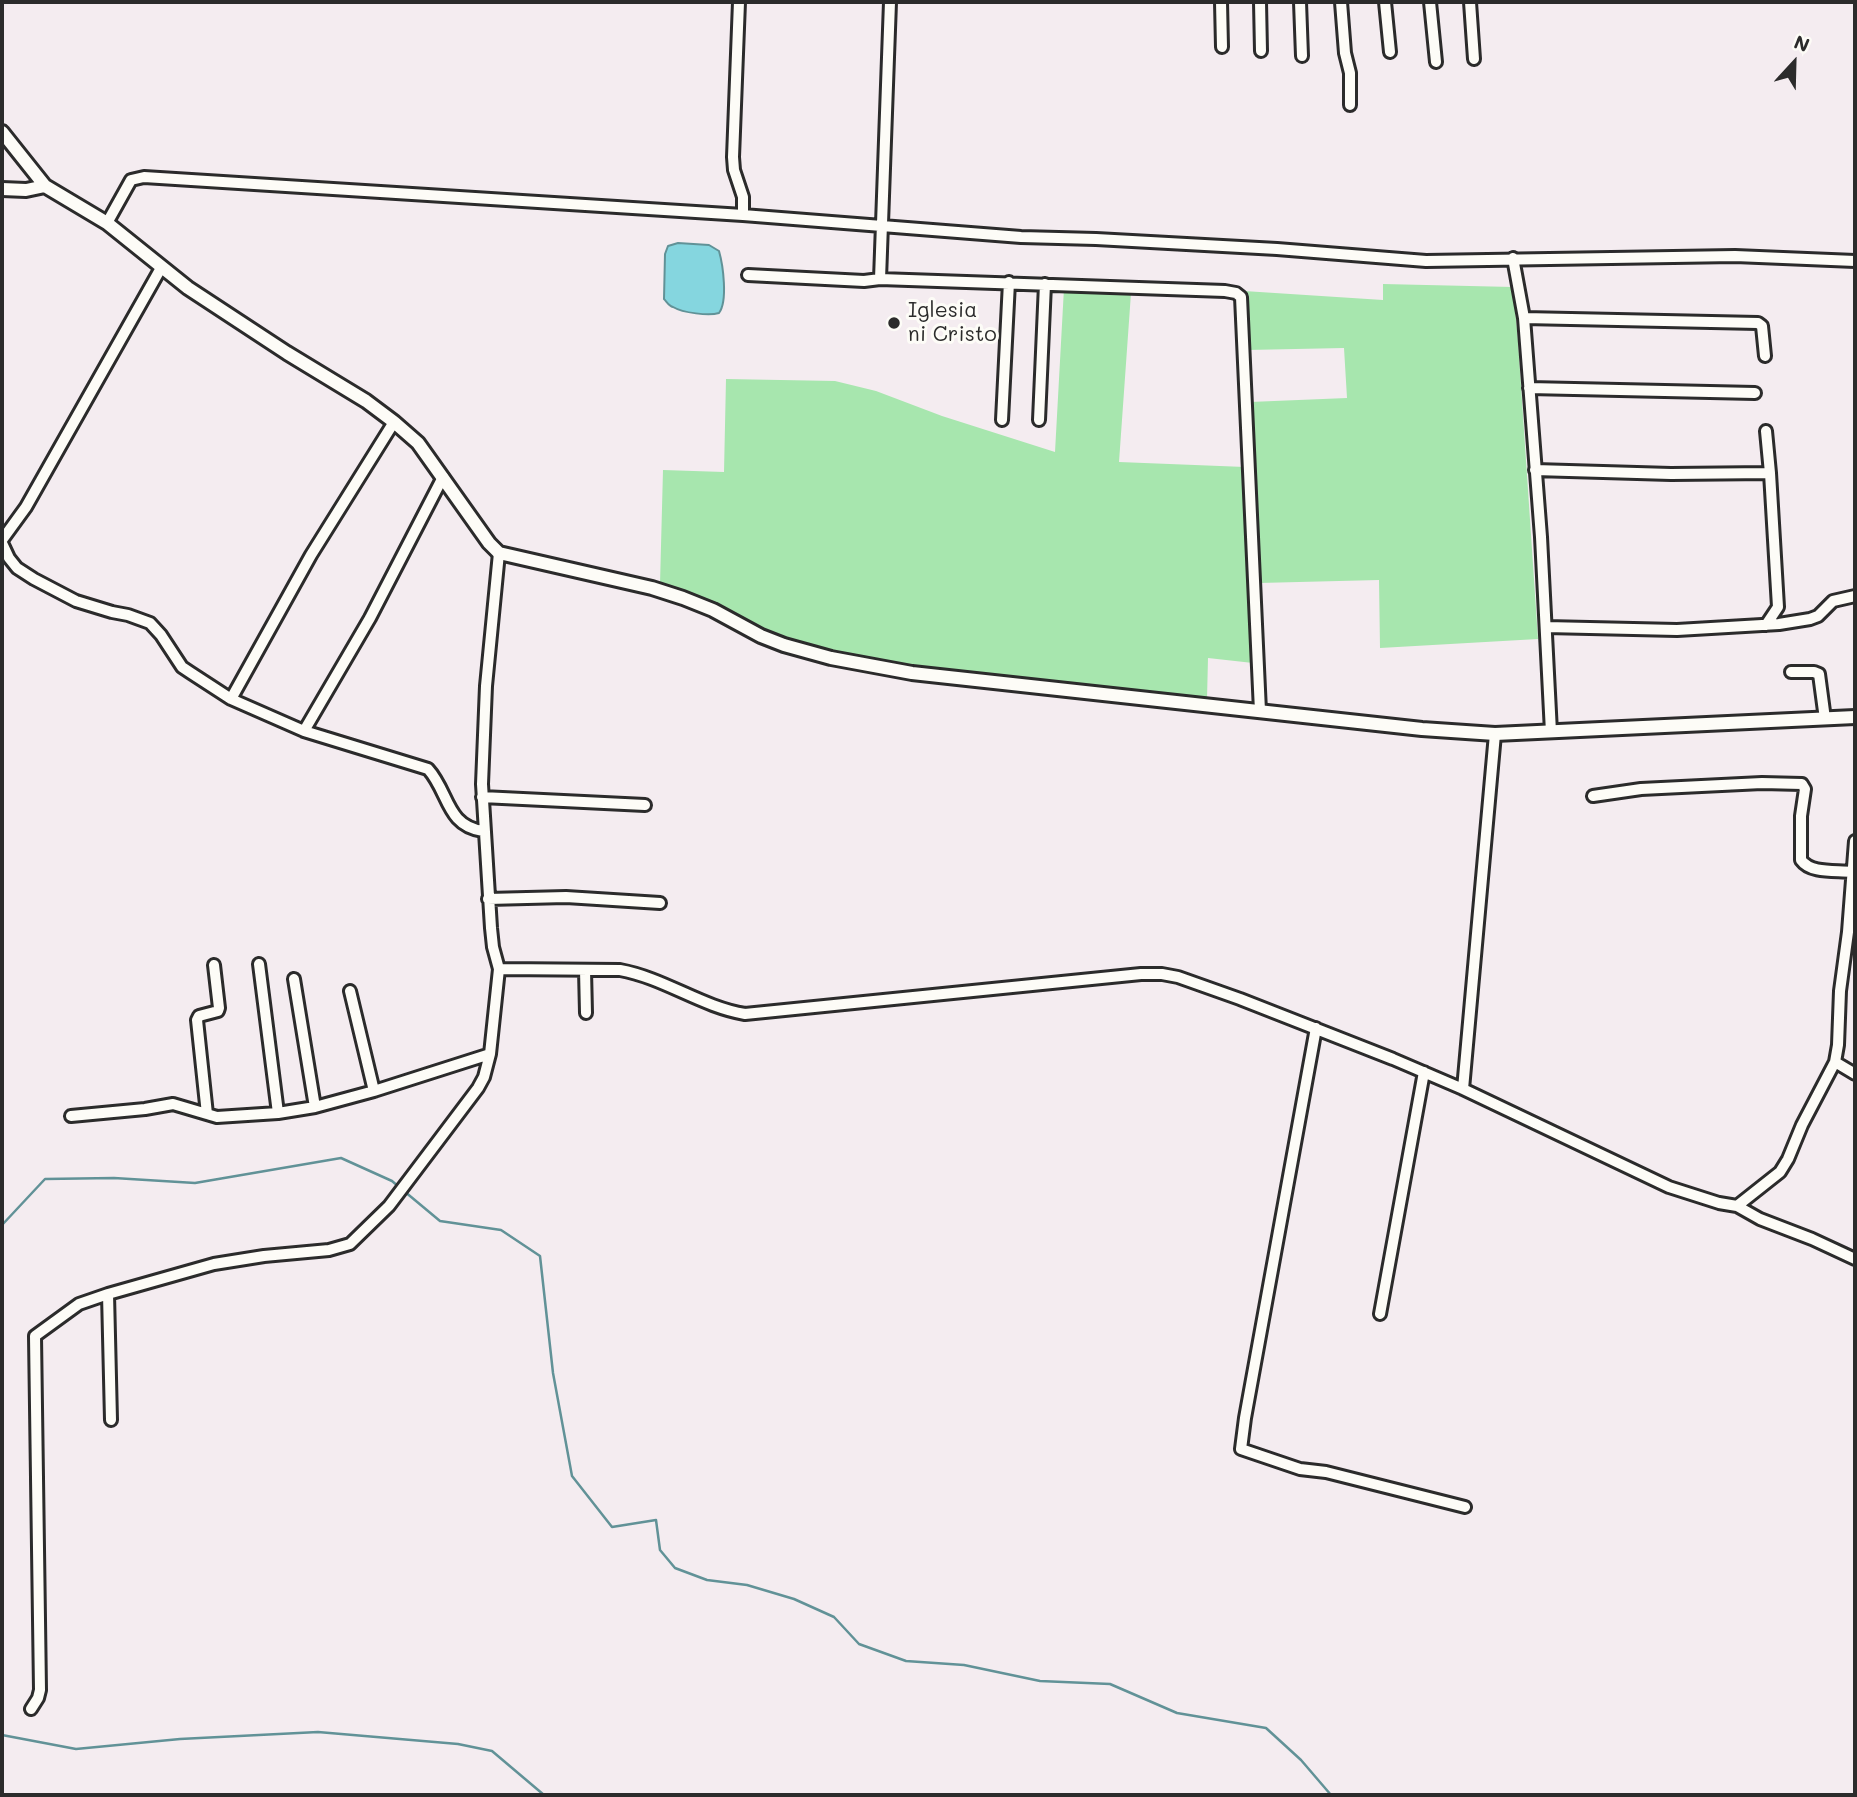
<!DOCTYPE html>
<style>
body{margin:0}
#map{position:relative;width:1857px;height:1797px;overflow:hidden;background:#f4ecf0;font-family:Mali,sans-serif}
canvas{display:block}
.frame{position:absolute;inset:0;border:4px solid #2b2b2b;pointer-events:none}
.north{position:absolute;left:1759px;top:28px;width:70px;height:70px;-webkit-text-stroke:5px #fdfcf7;paint-order:stroke;rotate:22deg;font-size:19px;font-weight:700;line-height:28px;text-align:center;color:#2b2b2b}
.north::after{content:'';display:block;margin:auto;width:24px;height:32px;background:#2b2b2b;clip-path:polygon(50% 0,100% 100%,50% 72%,0 100%)}
</style>
<div id="map">
<canvas width="1857" height="1797"></canvas>
<div class="frame"></div>
<div class="north">N</div>
</div>
<script>
const ctx = document.querySelector('canvas').getContext('2d');
ctx.lineJoin = 'round';
function paint(path, color) { ctx.fillStyle = color; ctx.fill(path, 'evenodd'); }
function strokePath(path, color, width, dash) { ctx.strokeStyle = color; ctx.lineWidth = width; ctx.lineCap = dash ? 'butt' : 'round'; ctx.setLineDash(dash || []); ctx.stroke(path); }
function label(font, color, halo, rows, align = 'center') {
  ctx.font = font + ' Mali,sans-serif'; ctx.lineWidth = 6; ctx.setLineDash([]); ctx.textBaseline = 'middle'; ctx.strokeStyle = halo; ctx.fillStyle = color; for (const [text, x, y, turn = 0] of rows) {
    ctx.save(); ctx.translate(x, y); ctx.rotate((+turn || 0) * Math.PI / 180); ctx.textAlign = isNaN(turn) ? turn : align; if (halo) ctx.strokeText(text, 0, 0); ctx.fillText(text, 0, 0); ctx.restore();
  }
}
paint(new Path2D(`
 M1383,284L1513,287L1518,341L1538,639L1380,648L1379,580L1259,583L1250,402L1347,398L1344,348L1247,350L1244,291L1383,300Z
 M1064,288L1131,293L1119,462L1245,467L1253,663L1208,658L1207,699L1016,680L829,653L797,645L660,584L663,470L724,472L726,379L835,381L876,391L942,416L1055,452Z`), '#a7e6ae');
const water = new Path2D(`
 M678,243L709,245L719,251C723,265 728,301 719,313C709,316 683,313 673,307C669,306 667,302 664,299L665,254L668,246Z`);
paint(water, '#85d6df');
strokePath(water, '#619297', 2);
strokePath(new Path2D(`
 M404,1191L440,1221L501,1230L540,1256L553,1373L572,1476L612,1527L656,1520L660,1550L675,1568L707,1580L747,1585L794,1599L834,1617L859,1644L906,1661L964,1665L1040,1681L1110,1684L1177,1713L1266,1728L1301,1760L1331,1795
 M2,1225L45,1179L114,1178L195,1183L341,1158L392,1181L399,1187
 M2,1735L76,1749L180,1739L318,1732L458,1744L492,1751L544,1795`), '#619297', 2.5);
const minor = new Path2D(`
 M739,2L733,157L734,170L743,197V215
 M890,2L880,279L1225,291L1236,293L1241,297L1260,711
 M1221,2L1222,47
 M1260,2L1261,51
 M1300,2L1302,56
 M1341,2L1345,53L1350,73V105
 M1385,2L1390,52
 M1430,2L1436,62
 M1470,2L1474,59
 M107,223L131,180L144,177L743,215L1021,237L1096,239L1277,249L1426,261L1735,256L1855,261
 M1513,258L1524,318L1541,537L1551,732
 M748,275L864,281L880,279
 M1524,318L1758,323L1762,326L1765,356
 M1529,388L1755,393
 M1002,420L1009,282
 M1039,420L1045,284
 M1766,431L1770,473
 M1535,470L1671,474L1770,473L1778,607L1766,625
 M443,477L370,618L304,731L428,769C449,792 446,826 483,831
 M2,540L26,507L161,268
 M2,543L9,558L17,568L34,579L76,601L112,612L128,615L150,623L161,635L182,667L191,673L231,699L304,731
 M1546,627L1677,630L1779,624L1810,619L1818,616L1833,601L1855,596
 M1791,672H1814L1819,674L1825,719
 M231,699L311,555L394,422
 M1593,796L1641,789L1762,783L1802,784L1805,789L1801,816V860C1811,874 1836,870 1852,872
 M482,797L645,805
 M488,899L566,897L660,903
 M259,964L278,1113
 M499,969L620,970C664,978 702,1007 745,1014L1141,974H1162L1178,977L1240,999L1393,1059L1463,1089L1669,1187L1719,1203L1737,1206L1760,1219L1812,1239L1855,1259
 M585,970L586,1013
 M294,979L315,1107
 M350,991L374,1091
 M1316,1028L1245,1418L1241,1449L1300,1469L1326,1472L1465,1507
 M1835,1062L1855,1074
 M1463,1089L1495,734
 M207,1114L197,1020L199,1016L218,1011L219,1008L214,965
 M71,1116L145,1109L173,1104L217,1117L278,1113L315,1107L374,1091L490,1054
 M1737,1206L1780,1172L1788,1159L1802,1125L1835,1062L1838,1045L1840,991L1848,932L1855,841
 M108,1294L111,1420
 M1380,1314L1424,1072
 M31,1709L38,1698L40,1690L35,1336L79,1304L108,1294L214,1264L264,1256L329,1250L350,1244L389,1206L478,1088L484,1077L490,1054L499,969L493,947L491,928L482,784L486,686L499,553`);
const tertiary = new Path2D(`
 M2,132L45,186L107,223L188,288L287,353L366,401L394,422L418,443L489,543L499,553L652,588L683,598L713,610L761,636L784,645L831,658L912,673L1422,729L1495,734L1855,717
 M2,189L26,190L45,186`);
strokePath(minor, '#2b2b2b', 16);
strokePath(tertiary, '#2b2b2b', 18);
strokePath(minor, '#fdfcf7', 10);
strokePath(tertiary, '#fdfcf7', 12);
for (const [x, y, r, color] of [
 [894,323,7,"#2b2b2b"]
]) { const dot = new Path2D(); dot.arc(x, y, r, 0, 2 * Math.PI); ctx.fillStyle = color; ctx.fill(dot); strokePath(dot, '#fdfcf7', 2.5); }
label('21px', '#2b2b2b', '#fdfcf7', [
 ["Iglesia",908,311],
 ["ni Cristo",908,335]
], 'left');
</script>
